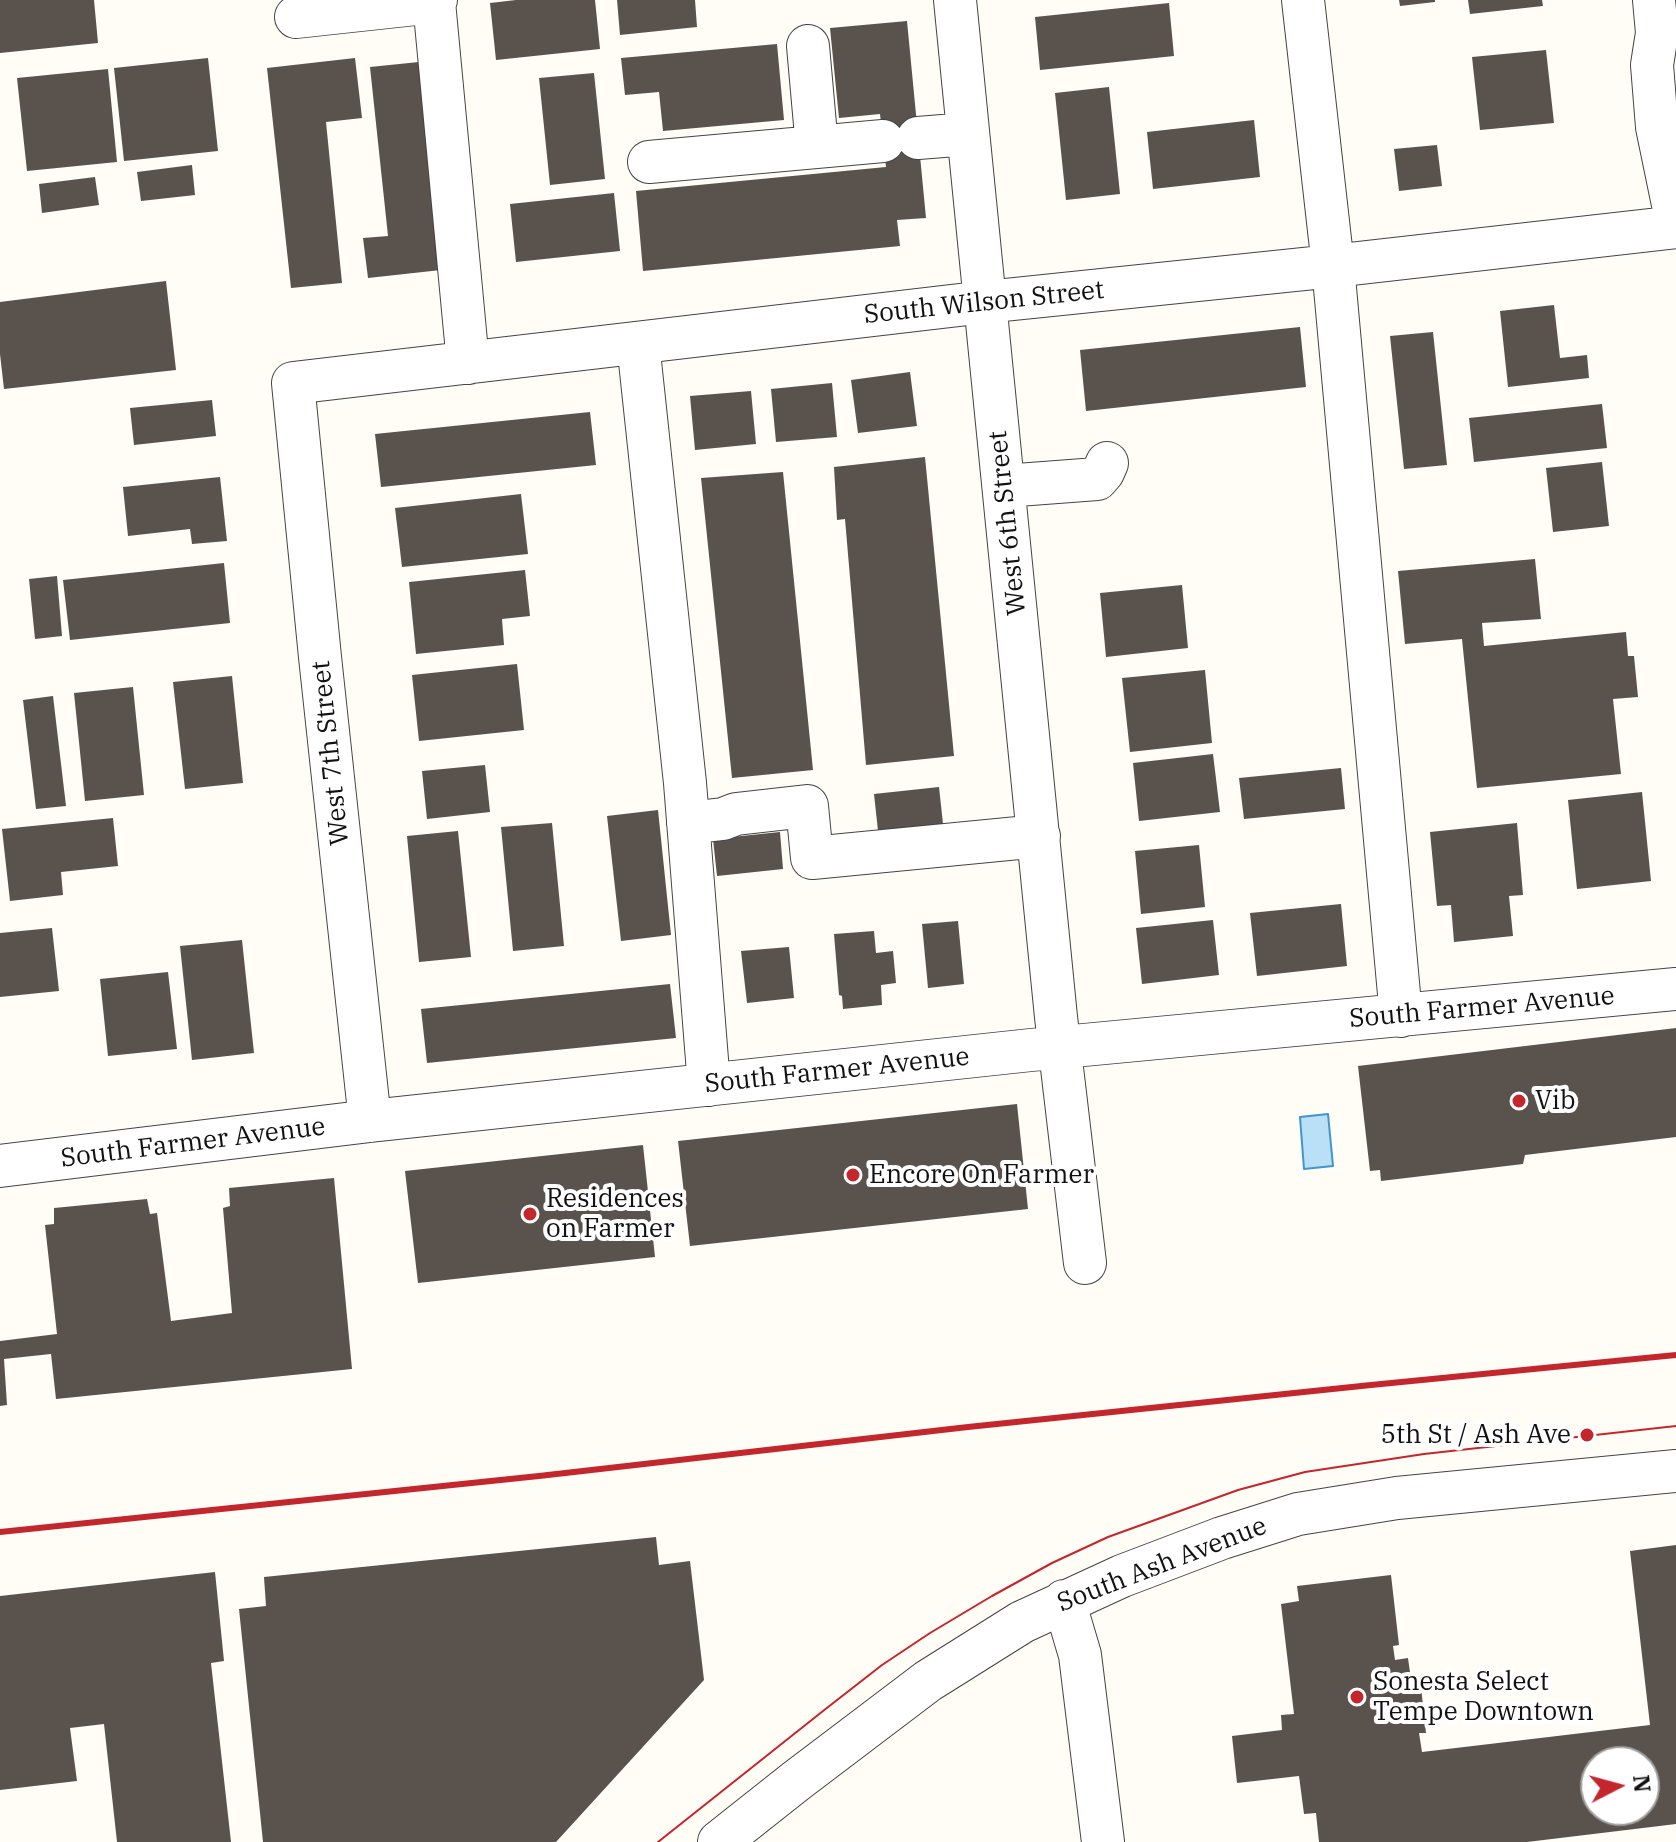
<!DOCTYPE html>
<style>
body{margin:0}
#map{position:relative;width:1676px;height:1842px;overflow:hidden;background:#fffdf5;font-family:"IBM Plex Serif",serif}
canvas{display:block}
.north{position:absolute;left:1580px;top:1746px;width:80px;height:80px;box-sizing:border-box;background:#fff;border:2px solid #a0a0a0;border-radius:50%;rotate:84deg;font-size:22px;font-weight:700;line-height:32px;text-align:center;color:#111}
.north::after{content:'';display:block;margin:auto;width:28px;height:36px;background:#c4262e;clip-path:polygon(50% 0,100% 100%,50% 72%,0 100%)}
</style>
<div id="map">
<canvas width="1676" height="1842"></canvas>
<div class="north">N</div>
</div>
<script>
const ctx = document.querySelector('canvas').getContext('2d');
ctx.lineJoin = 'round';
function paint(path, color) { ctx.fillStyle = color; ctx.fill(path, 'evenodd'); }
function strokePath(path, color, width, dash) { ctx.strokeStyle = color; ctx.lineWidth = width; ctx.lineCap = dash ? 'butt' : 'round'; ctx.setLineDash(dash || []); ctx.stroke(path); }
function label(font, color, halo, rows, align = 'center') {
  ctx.font = font + ' "IBM Plex Serif",serif'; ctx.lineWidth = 8; ctx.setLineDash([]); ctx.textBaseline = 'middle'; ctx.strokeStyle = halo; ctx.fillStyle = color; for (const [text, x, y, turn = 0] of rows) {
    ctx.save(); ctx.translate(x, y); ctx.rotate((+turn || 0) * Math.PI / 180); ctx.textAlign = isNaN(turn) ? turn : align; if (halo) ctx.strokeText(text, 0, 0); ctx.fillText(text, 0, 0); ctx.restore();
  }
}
const water = new Path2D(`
 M1328,1114L1333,1166L1304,1169L1300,1117Z`);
paint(water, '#b9e0f7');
strokePath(water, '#3f96cf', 2);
paint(new Path2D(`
 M0,0H94L98,43L0,53Z
 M516,0H595L600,49L496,60L490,3Z
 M617,0H695L697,27L620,35Z
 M1399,0H1435V2L1400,6Z
 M1468,0H1542L1543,6L1470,14Z
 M1169,3L1174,56L1040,70L1035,17Z
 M907,21L926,218L897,220L900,246L643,271L636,191L886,167L880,114L839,118L830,28Z
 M777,44L784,120L663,131L659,92L625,95L621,58Z
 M1546,50L1554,123L1480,130L1472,57Z
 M208,58L218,151L124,161L114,68Z
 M355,58L362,118L326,122L342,283L291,288L267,68Z
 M419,62L441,270L368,278L363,238L388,236L370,67Z
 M108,69L117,162L27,171L17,78Z
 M594,73L605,179L550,185L539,78Z
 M1109,87L1120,194L1066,200L1055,93Z
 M1254,120L1260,177L1153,189L1147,132Z
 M1437,145L1442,186L1399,191L1394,149Z
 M192,165L195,195L141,201L137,172Z
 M95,177L99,205L42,213L39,184Z
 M614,193L620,251L516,262L510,204Z
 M166,281L176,370L4,389L0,354V302Z
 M1554,305L1560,358L1587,355L1589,378L1508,387L1500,311Z
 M1300,327L1306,387L1086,411L1080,350Z
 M1433,332L1447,465L1404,469L1390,336Z
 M910,372L917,426L858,433L851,380Z
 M832,383L837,437L776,442L771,389Z
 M751,391L756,444L695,450L690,396Z
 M212,400L216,436L134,445L130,408Z
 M1602,404L1607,448L1474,462L1469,418Z
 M590,412L596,465L381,487L375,434Z
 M925,457L954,756L866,765L845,519L837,520L834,467Z
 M1602,462L1609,526L1553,532L1546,468Z
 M783,472L813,770L732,778L701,478Z
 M220,477L227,541L192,544L190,529L128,536L123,487Z
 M521,494L528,554L402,567L395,508Z
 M1535,559L1541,619L1482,623L1484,646L1626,632L1628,656H1634L1638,697L1613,699L1621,774L1477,788L1462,639L1405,644L1398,571Z
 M224,563L230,623L70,640L63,580Z
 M525,570L530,616L502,619L504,645L416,654L409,582Z
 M57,576L62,636L35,639L29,579Z
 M1182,585L1188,648L1106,657L1100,593Z
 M517,664L524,730L419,741L412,675Z
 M1205,670L1212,743L1130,752L1122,678Z
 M232,676L243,783L185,789L173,682Z
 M133,687L144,795L85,801L74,693Z
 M53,696L66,806L36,809L23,700Z
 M1213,754L1220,812L1139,821L1133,763Z
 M485,765L490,812L427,819L422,771Z
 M1341,768L1345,809L1244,819L1239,778Z
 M939,787L944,833L879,840L874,794Z
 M1642,792L1651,881L1577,889L1568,800Z
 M658,810L671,935L621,941L607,816Z
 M113,818L118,866L61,872L63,895L10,901L2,829Z
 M552,823L564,946L513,951L501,827Z
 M1517,823L1523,895L1509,896L1513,936L1454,942L1451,905L1437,906L1430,832Z
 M458,831L471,957L419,962L407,836Z
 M780,832L783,869L717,876L713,839Z
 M1199,845L1205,907L1141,914L1135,851Z
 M1341,904L1347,966L1257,976L1250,913Z
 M1213,920L1219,975L1142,984L1136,928Z
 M958,921L964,984L928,988L922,924Z
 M52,928L59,991L0,997V933Z
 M874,931L876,953L893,951L896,983L881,985L882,1005L843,1009L842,996L839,995L834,934Z
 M242,940L254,1053L192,1060L180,946Z
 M789,947L794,998L747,1003L741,951Z
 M168,972L177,1049L108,1056L100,979Z
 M670,984L676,1038L427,1063L421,1009Z
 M1676,1028V1137L1525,1155L1523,1164L1381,1181L1380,1170L1370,1171L1358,1066Z
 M1017,1104L1028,1209L690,1246L678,1141Z
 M643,1145L655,1257L418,1283L405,1171Z
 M334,1178L352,1369L56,1399L51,1354L4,1359L7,1405L0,1406V1341L57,1334L45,1225L54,1224V1208L147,1199L150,1214L157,1213L171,1321L232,1313L223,1208L230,1206L229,1188Z
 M656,1537L659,1565L690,1561L704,1680L556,1842H263L239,1609L266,1606L264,1577Z
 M1676,1545V1824L1527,1842H1319L1316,1813L1304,1814L1299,1776L1237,1783L1232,1736L1282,1730L1281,1715L1294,1714L1281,1604L1299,1601L1297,1586L1391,1575L1399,1645L1393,1646L1395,1660L1408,1658L1411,1680L1420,1678L1426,1733H1419L1422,1752L1650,1725L1630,1551ZM1596,1762H1644V1810H1596Z
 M215,1572L224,1661L211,1663L231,1842H117L104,1724L70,1728L77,1781L0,1790V1596Z`), '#5a524d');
const minor = new Path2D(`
 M955,0L1056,1017L1085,1263
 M1303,0L1333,266L1401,1016
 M1654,0L1657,33L1652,65L1657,127L1676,219
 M434,2L468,363
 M296,17L434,2L436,0
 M808,46L817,147
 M918,138L968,134
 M649,162L883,141
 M638,343L685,783L709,1085
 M1004,486L1097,479L1103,472L1107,463
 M688,823L723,819L736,814L807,806L812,858L1039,836
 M370,1121L320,657L293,383L985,302L1333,266L1676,227
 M0,1166L370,1121L1031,1050L1676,989
 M1064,1601L1080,1655L1103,1842
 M719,1842L796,1781L928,1681L1022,1622L1122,1576L1222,1538L1298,1514L1397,1498L1676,1471`);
strokePath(minor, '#444', 44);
strokePath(minor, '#fff', 42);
strokePath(new Path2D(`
 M658,1842L823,1711L882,1665L930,1633L992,1596L1052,1563L1108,1537L1238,1490L1305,1472L1424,1454L1676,1426`), '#c4262e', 2);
strokePath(new Path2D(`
 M0,1532L539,1476L968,1427L1371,1385L1676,1355`), '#c4262e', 6);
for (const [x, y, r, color] of [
 [1519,1101,8,"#c4262e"],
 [853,1175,8,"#c4262e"],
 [530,1214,8,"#c4262e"],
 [1587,1435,8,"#c4262e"],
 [1357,1697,8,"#c4262e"]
]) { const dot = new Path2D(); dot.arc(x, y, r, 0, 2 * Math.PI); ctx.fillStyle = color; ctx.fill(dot); strokePath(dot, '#fff', 3); }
label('26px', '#111', '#fff', [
 ["South Wilson Street",984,303,-6],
 ["West 6th Street",1008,523,-96],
 ["West 7th Street",331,753,-96],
 ["South Farmer Avenue",1482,1008,-5],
 ["South Farmer Avenue",837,1071,-6],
 ["South Farmer Avenue",193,1143,-7],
 ["South Ash Avenue",1162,1565,-21]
]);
label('26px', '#111', '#fff', [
 ["Vib",1535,1101],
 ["Encore On Farmer",869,1175],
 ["Residences",546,1199],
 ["on Farmer",546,1229],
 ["5th St / Ash Ave",1571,1435,"right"],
 ["Sonesta Select",1373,1682],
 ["Tempe Downtown",1373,1712]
], 'left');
</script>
